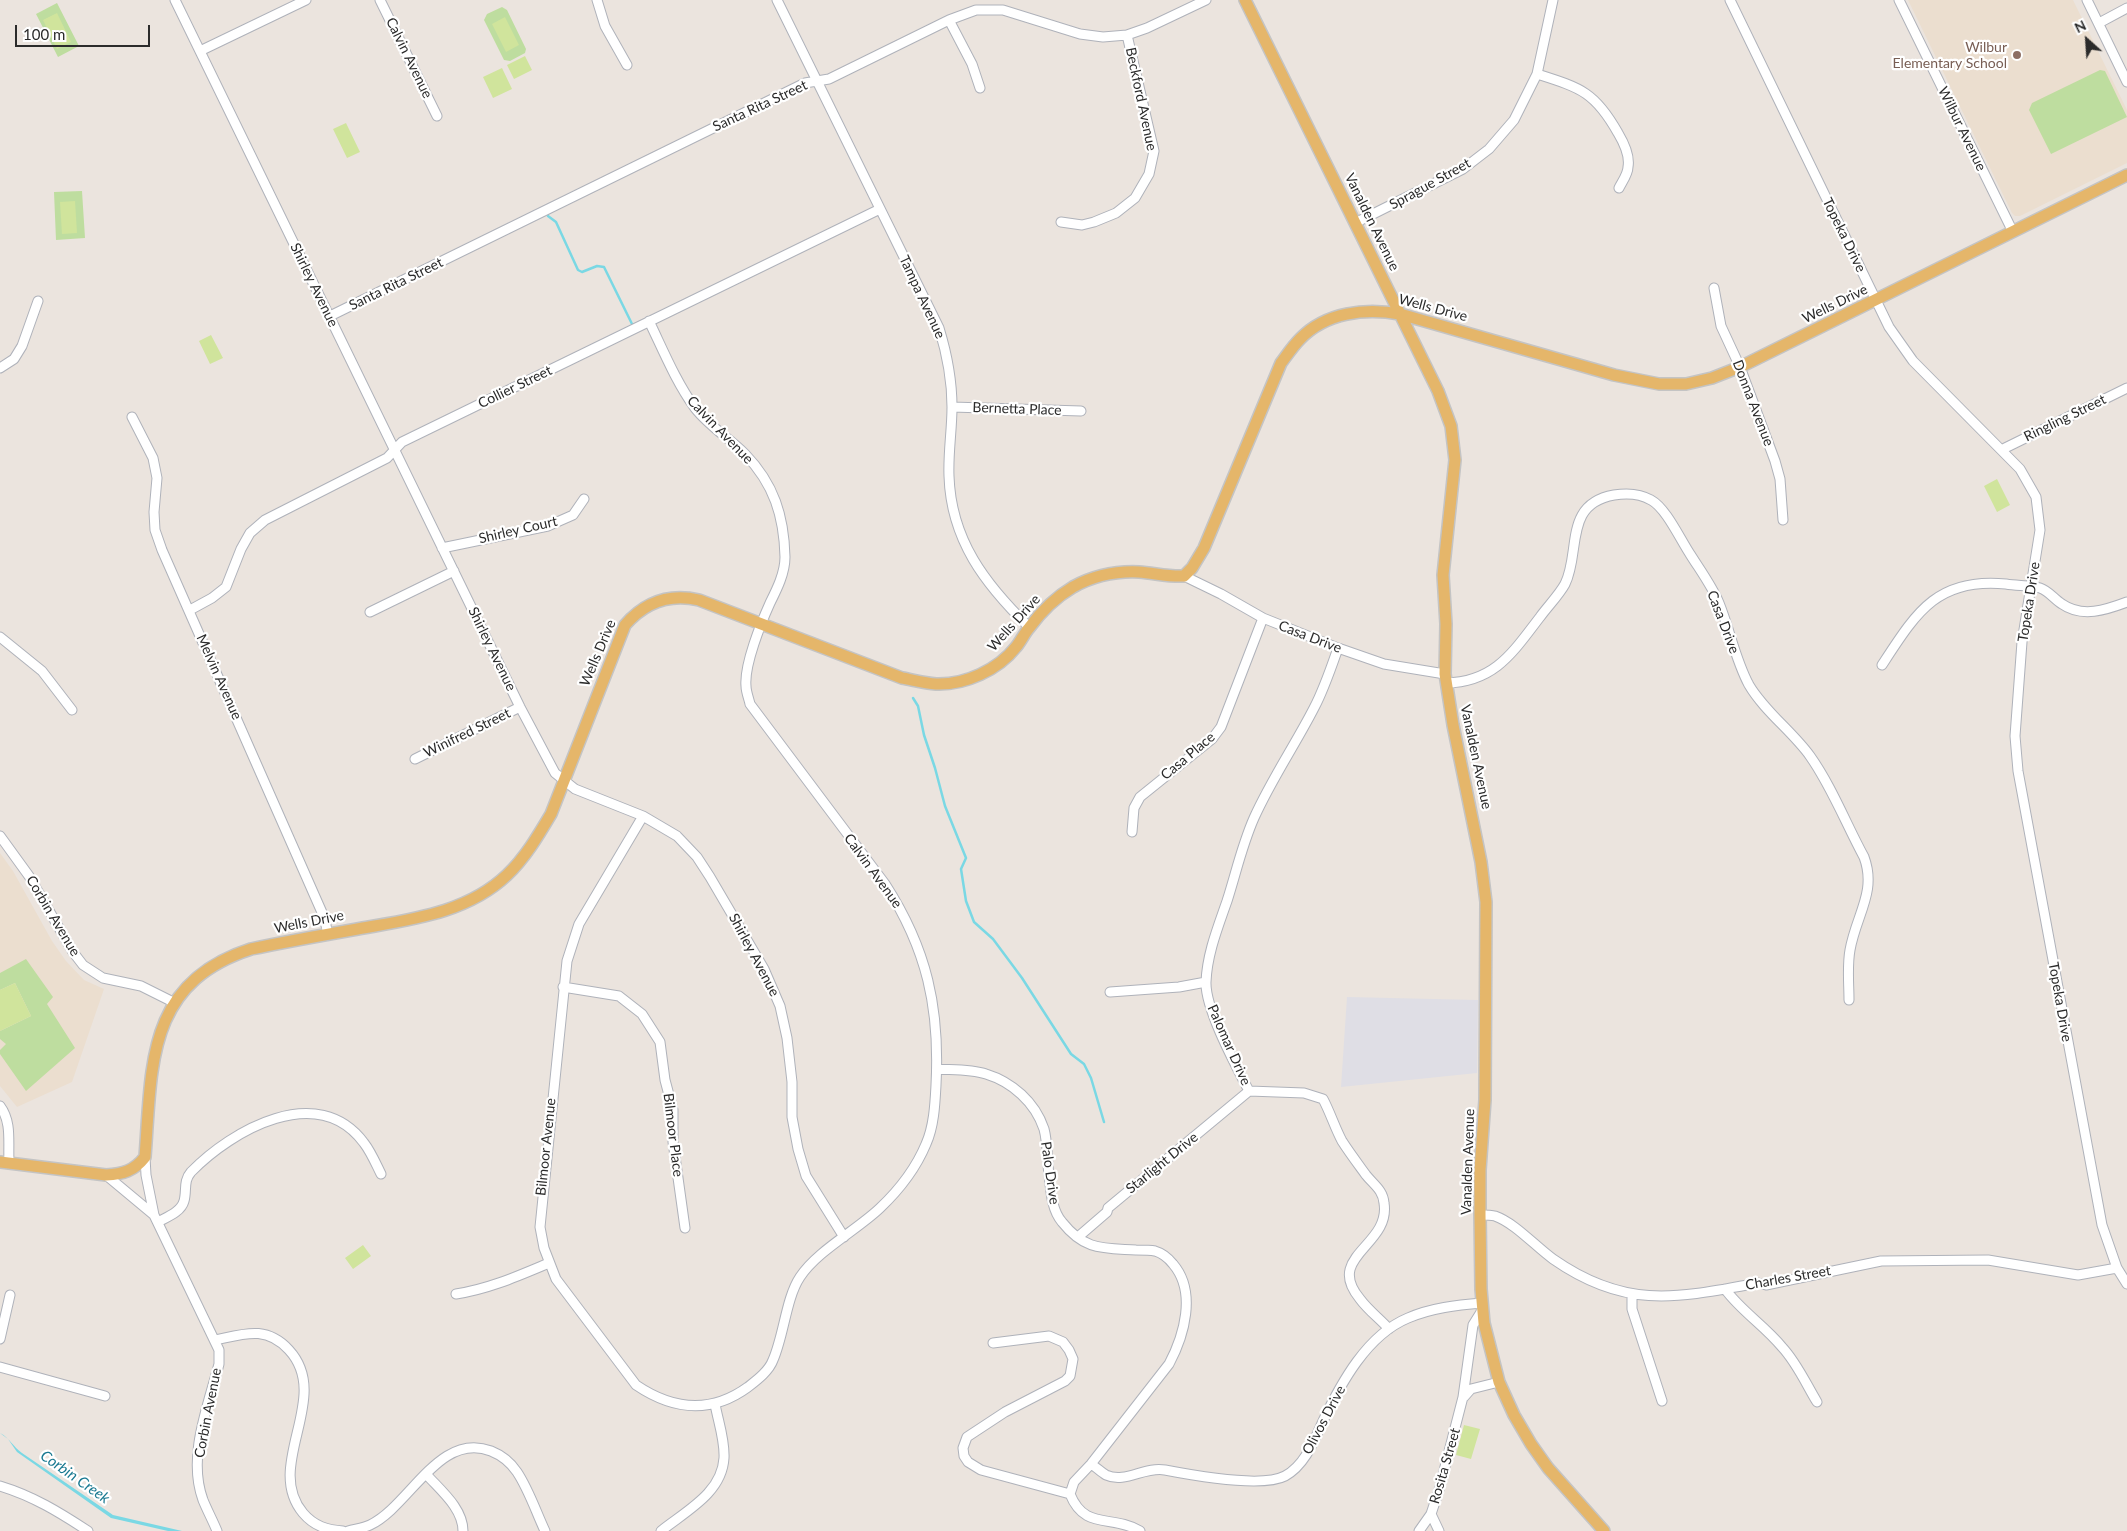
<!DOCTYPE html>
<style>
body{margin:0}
#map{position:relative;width:2127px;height:1531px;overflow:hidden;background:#ebe4de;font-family:Lato,sans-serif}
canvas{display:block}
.north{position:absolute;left:2062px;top:15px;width:50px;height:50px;-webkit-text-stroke:4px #fff;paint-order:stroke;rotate:334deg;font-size:14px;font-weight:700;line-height:20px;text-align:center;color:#2b2b2b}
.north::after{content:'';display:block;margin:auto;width:18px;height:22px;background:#2b2b2b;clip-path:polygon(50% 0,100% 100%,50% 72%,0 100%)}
.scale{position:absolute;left:15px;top:25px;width:135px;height:22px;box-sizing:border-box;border:2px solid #2b2b2b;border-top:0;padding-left:6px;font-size:15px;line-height:18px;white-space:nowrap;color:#2b2b2b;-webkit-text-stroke:4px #fff;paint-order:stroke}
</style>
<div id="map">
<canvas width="2127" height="1531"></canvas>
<div class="north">N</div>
<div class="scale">100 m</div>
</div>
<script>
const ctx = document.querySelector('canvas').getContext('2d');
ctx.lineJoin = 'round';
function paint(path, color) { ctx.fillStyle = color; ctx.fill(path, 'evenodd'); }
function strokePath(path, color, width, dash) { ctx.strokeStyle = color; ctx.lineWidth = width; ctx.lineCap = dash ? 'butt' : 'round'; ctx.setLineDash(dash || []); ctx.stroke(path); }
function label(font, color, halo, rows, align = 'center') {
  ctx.font = font + ' Lato,sans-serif'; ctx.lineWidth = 4.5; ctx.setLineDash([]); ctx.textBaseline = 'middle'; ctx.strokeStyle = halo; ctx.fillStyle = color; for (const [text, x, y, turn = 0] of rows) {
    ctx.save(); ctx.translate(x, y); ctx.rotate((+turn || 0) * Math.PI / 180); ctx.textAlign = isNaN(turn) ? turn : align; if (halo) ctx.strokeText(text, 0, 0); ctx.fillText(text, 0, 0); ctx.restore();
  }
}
paint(new Path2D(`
 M1347,997L1478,1000L1477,1073L1341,1087Z`), '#dfdee5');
paint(new Path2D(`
 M1908,0H2073L2127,110V163L2020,216H2015L2012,213Z
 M0,853L13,871L52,941L66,961L84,980L104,989L72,1082L17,1107L0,1086Z`), '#ebdecf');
paint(new Path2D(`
 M57,3L79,46L58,57L36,14Z
 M502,7L507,10L526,49L525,53L510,61L504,60L484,20L487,14Z
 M2100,70L2105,71L2127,117L2051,154L2029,110L2032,103Z
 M82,191L85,238L56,240L54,192Z
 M26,959L53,997L47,1004L75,1048L26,1091L0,1054V1050L6,1044L0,1039V1031L31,1016L15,983L0,990V973Z`), '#bedd9f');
paint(new Path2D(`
 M57,13L71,42L57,49L43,20Z
 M505,17L519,45L506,52L492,24Z
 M525,56L532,70L514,79L507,65Z
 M502,68L512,89L493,98L483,77Z
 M346,123L360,152L347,158L333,129Z
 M75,201L77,233L62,234L60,202Z
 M211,335L223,358L210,364L199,341Z
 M1997,479L2010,505L1997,512L1984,486Z
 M15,983L31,1016L0,1031V990Z
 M363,1245L371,1256L353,1269L345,1258Z
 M1464,1425L1480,1429L1471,1459L1456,1455Z`), '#d0e49c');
paint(new Path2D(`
 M0,1433C10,1438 13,1447 22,1453L113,1515L182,1531H168L111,1518L17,1452L8,1439Z`), '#7ad8e4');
strokePath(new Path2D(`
 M548,216L556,222L578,270L582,272L597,266L604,267L633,326
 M913,698L918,706L924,735L935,768L945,806L966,858L961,869L966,901L974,922L993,939L1022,978L1071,1054L1084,1064L1091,1078L1104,1122`), '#7ad8e4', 2.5);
const minor = new Path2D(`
 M175,0L520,707L555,773L575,789L643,816L677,836L697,857L710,877L764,969L780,1006L787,1038L792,1082V1117L798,1149L806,1176L844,1237
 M380,0L437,116
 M597,0L605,26L627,65
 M777,0L939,328C947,354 952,379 952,407C952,430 948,453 949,476C951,540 985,584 1029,627
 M1730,0L1889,327L1913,361L2020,469L2036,497L2040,530L2022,642L2015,736L2018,771L2102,1225L2117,1268L2127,1284
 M1899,0L2013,232
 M2087,0L2127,82
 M949,20L972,64L980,88
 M2099,23L2127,8
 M200,51L306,0
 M1537,74C1581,88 1595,92 1618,133C1624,143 1630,156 1628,167C1628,174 1622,182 1619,188
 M1061,222L1082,225L1094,222L1116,213L1135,198L1149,174L1154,151L1127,35
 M1355,223L1463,169L1489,149L1514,120L1537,74L1553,0
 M1714,288L1721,326L1740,367L1775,461L1780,479L1783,520
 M330,316L805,83L829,79L949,20L976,10H1003L1080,34L1103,37L1127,35L1147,28L1206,0
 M0,368L14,359L22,346L38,301
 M952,407L1081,411
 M132,417L153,458L157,478L154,512L155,530L162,550L324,917L328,934
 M2003,449L2127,388
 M442,548L548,526L573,515L584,499
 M1184,576L1221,594L1263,618L1338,648L1384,664L1445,674
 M190,610L212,598L226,587L241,549L250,533L265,520L387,458L402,442L880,209
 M370,612L454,571
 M0,637L42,671L72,710
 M1882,665C1916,613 1937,577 2006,584C2017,586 2030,585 2040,588C2049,591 2054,599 2062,604C2082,618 2106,610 2127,602
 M1446,683C1495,682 1513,652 1540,617C1548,606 1559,595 1565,584C1581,552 1563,504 1614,495C1626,493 1639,493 1651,500C1666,508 1680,539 1690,554C1700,570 1712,586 1719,603C1730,630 1735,659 1749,685C1765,712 1792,731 1810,756C1832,787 1846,824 1864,857C1877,892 1856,915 1850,950C1847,966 1849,984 1849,1000
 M415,759L520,707
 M643,816L579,924L567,961L540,1227L544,1248L556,1279L636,1385C673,1410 711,1414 748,1387C757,1380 769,1371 773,1360C784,1335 786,1298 800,1277C817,1251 857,1230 880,1208C899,1190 916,1168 926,1144C934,1126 935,1104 936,1085C940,1008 927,949 885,884L750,704C749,699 746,692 746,686C744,665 761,623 770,603C777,589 785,573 785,557C784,516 774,484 745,454C729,438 709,426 695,408C676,382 663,350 649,321
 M1132,832L1134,808L1140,797L1212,739L1221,727L1263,618
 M0,836L29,876L73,952L83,965L103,978L141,986L173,1002
 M563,987L619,996L642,1014L660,1042L665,1080L673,1110V1142L685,1228
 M1110,992L1179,987L1206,982
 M937,1069C952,1070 971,1069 986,1074C1012,1082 1035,1102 1044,1129C1048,1144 1047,1160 1049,1175C1051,1190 1051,1209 1062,1222C1085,1251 1103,1248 1136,1250C1142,1250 1150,1250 1155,1251C1162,1253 1169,1259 1173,1264C1197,1292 1184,1336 1169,1364L1091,1464L1074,1482L1070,1494C1085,1531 1111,1514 1140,1531
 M1249,1091C1236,1066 1205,1009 1206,982C1207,954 1218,927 1227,901C1236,873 1242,845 1254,818C1271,780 1295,745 1314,708C1324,689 1331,668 1338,648
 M1249,1091L1304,1093L1323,1099C1330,1112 1335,1128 1342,1141C1349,1152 1358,1164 1366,1175C1374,1185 1383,1190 1384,1203C1391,1246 1324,1256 1360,1299C1368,1310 1380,1319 1389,1329
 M0,1106C12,1122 8,1142 9,1162
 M145,1157L146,1175L154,1215L219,1350V1364C208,1406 187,1457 203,1500C207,1510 213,1521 217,1531
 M106,1175L154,1215
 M1480,1215C1485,1215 1491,1215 1495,1216C1515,1223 1536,1247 1553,1259C1626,1310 1677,1298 1758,1283L1766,1285L1881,1261L1988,1260L2078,1275L2117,1268
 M158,1222C167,1217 181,1212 184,1201C187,1191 183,1181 191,1172C232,1130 318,1081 364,1143C371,1152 376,1164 381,1174
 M1078,1237L1107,1212L1108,1208L1249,1091
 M1725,1289C1741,1311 1765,1326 1782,1347C1797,1363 1806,1384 1817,1402
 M456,1294C489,1289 518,1276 549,1263
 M1632,1294V1309L1662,1401
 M0,1339L10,1295
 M215,1340C244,1334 266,1325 289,1350C333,1398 263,1465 303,1513C314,1526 327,1530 343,1531
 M993,1343L1049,1336L1063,1342L1069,1350L1073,1359L1070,1376L1065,1381L1005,1412L967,1437L963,1448L964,1456L968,1462L981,1470L1070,1494
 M0,1367L105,1396
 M1464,1397L1471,1389L1499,1382
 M1091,1464C1096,1467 1101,1472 1106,1475C1125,1484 1145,1466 1165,1470C1191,1475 1262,1488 1285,1476C1305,1465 1314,1441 1323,1421C1341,1383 1367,1335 1408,1318C1431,1308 1457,1305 1482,1303
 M426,1474C440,1490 463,1508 463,1531
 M0,1486C33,1496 59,1512 88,1531
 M1431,1514L1439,1531
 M348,1531C355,1529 364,1528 370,1525C410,1506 439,1431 491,1451C501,1455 511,1463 517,1472C529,1490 536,1512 545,1531
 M661,1531C686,1511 722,1493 724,1458C725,1440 718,1421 715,1404
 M1419,1531L1431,1514L1439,1490L1463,1397L1473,1325L1483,1309`);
const major = new Path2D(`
 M1245,0L1438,391L1451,426L1455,460L1443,575L1446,624L1445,674L1453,725L1481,862L1486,902L1485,1100L1480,1170V1215L1481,1289L1484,1323L1499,1382L1514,1415L1531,1444L1548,1468L1604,1531
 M0,1162L106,1175C123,1174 134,1171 145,1157C152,1065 146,983 251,949C284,942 318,936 352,930C405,920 465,915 507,875C525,858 538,836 551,814L625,625C645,602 669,593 699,600L902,678C913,680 925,683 936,684C965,685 998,670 1016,647C1021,641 1024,634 1029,628C1040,613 1056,597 1073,587C1093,576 1117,571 1139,572C1154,573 1169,577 1184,576L1192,568L1204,548L1281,363C1287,355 1293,346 1300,339C1326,312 1365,308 1400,314L1614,375L1659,384H1686L1712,378L1740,367L2127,175`);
strokePath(minor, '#afb2ba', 11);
strokePath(major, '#c4c4c4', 14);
strokePath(minor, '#fff', 9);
strokePath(major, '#e5b66a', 11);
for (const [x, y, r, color] of [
 [2017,55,5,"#8d6e63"]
]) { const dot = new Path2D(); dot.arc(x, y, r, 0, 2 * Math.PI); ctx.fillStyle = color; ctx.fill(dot); strokePath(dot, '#fff', 2); }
label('14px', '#785e54', '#fff', [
 ["Wilbur",2007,47],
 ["Elementary School",2007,63]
], 'right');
label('14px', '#2b2b2b', '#fff', [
 ["Calvin Avenue",409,58,64],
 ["Beckford Avenue",1141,99,78],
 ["Santa Rita Street",760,106,-25],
 ["Wilbur Avenue",1962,129,64],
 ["Sprague Street",1430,184,-29],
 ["Vanalden Avenue",1372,222,64],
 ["Topeka Drive",1844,235,64],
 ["Santa Rita Street",396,284,-26],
 ["Shirley Avenue",314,285,64],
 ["Tampa Avenue",922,297,65],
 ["Wells Drive",1835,304,-26],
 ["Wells Drive",1433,308,15],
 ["Collier Street",515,387,-26],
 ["Donna Avenue",1753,403,69],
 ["Bernetta Place",1017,409,2],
 ["Ringling Street",2065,418,-26],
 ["Calvin Avenue",720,430,46],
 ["Shirley Court",518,530,-13],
 ["Topeka Drive",2029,602,-81],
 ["Casa Drive",1723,622,69],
 ["Wells Drive",1014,623,-48],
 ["Casa Drive",1310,637,21],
 ["Shirley Avenue",492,649,64],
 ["Wells Drive",598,653,-67],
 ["Melvin Avenue",219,677,66],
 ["Winifred Street",467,733,-26],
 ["Casa Place",1188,756,-40],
 ["Vanalden Avenue",1476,757,78],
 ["Calvin Avenue",873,871,54],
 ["Corbin Avenue",53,916,59],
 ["Wells Drive",309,922,-11],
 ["Shirley Avenue",754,955,62],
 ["Topeka Drive",2060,1002,80],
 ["Palomar Drive",1229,1045,66],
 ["Bilmoor Place",673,1135,83],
 ["Bilmoor Avenue",546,1147,-84],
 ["Vanalden Avenue",1468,1162,-88],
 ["Starlight Drive",1162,1163,-39],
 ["Palo Drive",1050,1173,82],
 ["Charles Street",1788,1278,-10],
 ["Corbin Avenue",208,1413,-79],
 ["Olivos Drive",1324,1420,-62],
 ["Rosita Street",1445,1466,-74]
]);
label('italic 15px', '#197991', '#fff', [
 ["Corbin Creek",75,1477,35]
]);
</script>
